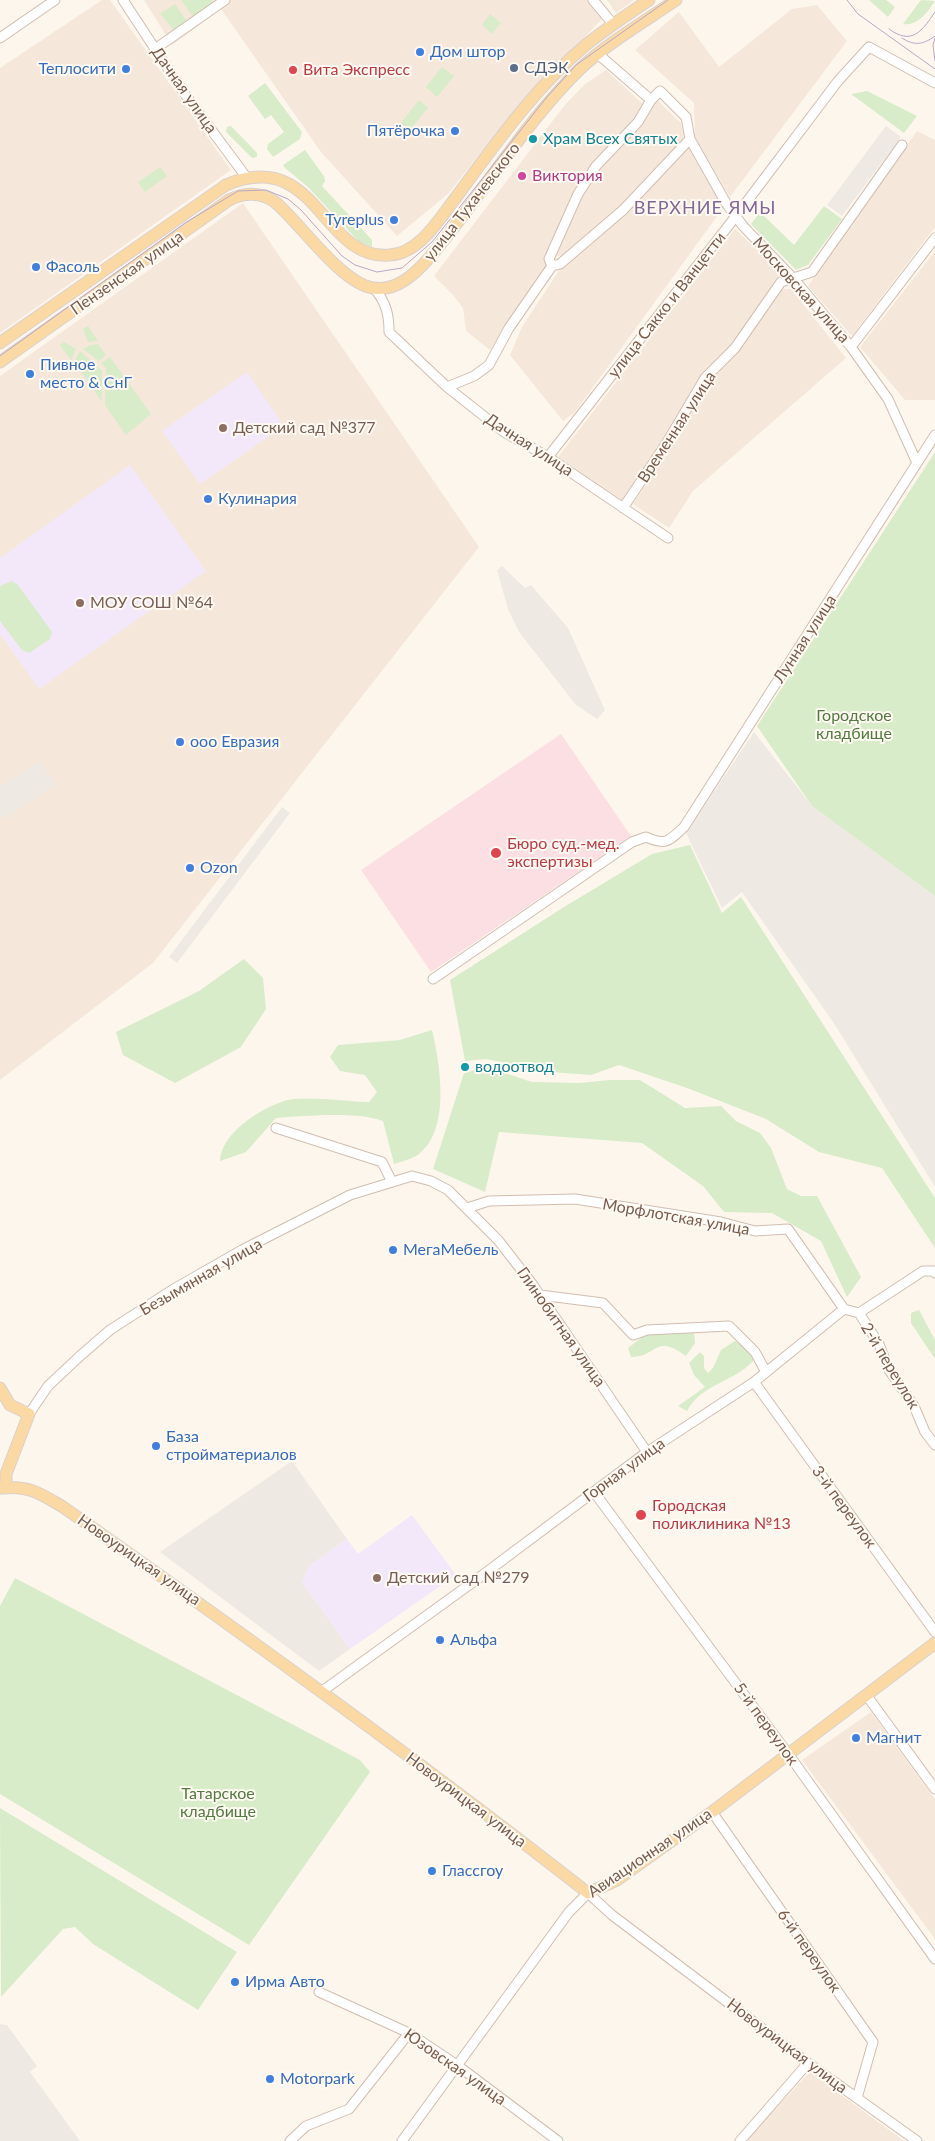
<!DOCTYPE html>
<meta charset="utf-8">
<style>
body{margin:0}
canvas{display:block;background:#fdf6ec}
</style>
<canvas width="935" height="2141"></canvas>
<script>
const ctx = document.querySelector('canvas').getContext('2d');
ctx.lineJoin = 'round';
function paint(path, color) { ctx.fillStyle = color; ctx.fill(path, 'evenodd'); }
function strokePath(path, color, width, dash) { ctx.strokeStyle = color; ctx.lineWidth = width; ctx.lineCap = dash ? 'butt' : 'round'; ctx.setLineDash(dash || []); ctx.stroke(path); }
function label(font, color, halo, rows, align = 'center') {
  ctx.font = font + ' Lato,sans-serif'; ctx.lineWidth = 4; ctx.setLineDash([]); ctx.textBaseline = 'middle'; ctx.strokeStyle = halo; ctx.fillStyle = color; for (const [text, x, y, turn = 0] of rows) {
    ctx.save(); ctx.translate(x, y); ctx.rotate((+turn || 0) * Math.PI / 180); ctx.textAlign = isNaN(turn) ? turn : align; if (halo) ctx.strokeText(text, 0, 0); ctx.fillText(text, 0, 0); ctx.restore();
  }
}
paint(new Path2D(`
 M102,0H110L231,170L0,333V68Z
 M144,0H588L603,18L507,119L449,193L397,236L321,152L221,9L172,45Z
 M607,0H634L616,13Z
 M817,5L847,41L730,197L695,137L694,103L635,50L679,12L719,67L792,9Z
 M606,70L645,106L594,164L548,262L490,350L466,331L463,308L453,295L434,276L564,106L584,85Z
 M657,100L681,123L684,139L620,207L561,257L554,254L581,196L599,168L640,125Z
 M917,131L935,140V227L852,336L808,286Z
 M688,147L723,208L575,412L563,421L510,355L522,327L560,269L625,214Z
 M243,203L479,547L153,963L0,1080V376Z
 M735,229L781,273L732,344L702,374L663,441L622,500L558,457Z
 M935,251V400H905L860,347Z
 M783,289H791L846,358L693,491L669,528L633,504L671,447L709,382L738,352Z
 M871,1712L935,1799V1939L802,1760Z
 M810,2072L904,2141H745Z`), '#f5e8da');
paint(new Path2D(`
 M886,126L901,137L842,216L827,205Z
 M502,566L525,588L531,585L568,628L605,710L597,719L576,705L519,632L508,609L497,570Z
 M754,732L812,806L935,896V1187L835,1025L742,892L722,908L686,833Z
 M40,761L55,785L3,819L0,814V787Z
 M282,807L290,813L177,963L169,957Z
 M292,1461L347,1539L309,1566L302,1582L350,1649L319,1671L160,1552Z
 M0,2024L7,2025L37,2066L30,2072L80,2141H0Z`), '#efe9e4');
paint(new Path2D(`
 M247,372L284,426L200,484L162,431Z
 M130,465L206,571L39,689L0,634V558Z
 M412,1515L456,1575L350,1649L302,1582L309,1566L347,1539L358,1554Z`), '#f3e8fa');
paint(new Path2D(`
 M561,734L631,836L431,972L361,870Z`), '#fbdfe3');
paint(new Path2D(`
 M181,0H212V4L194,18Z
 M869,0H886L895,7L888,17Z
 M921,0L935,1C927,13 918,26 903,24Z
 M175,4L188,23L174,30L160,14Z
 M490,14L501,23L492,34L482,25Z
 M442,67L454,76L437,97L426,87Z
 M265,83L302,132L300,139L273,157L267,149L268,144L284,132L271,115L265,119L248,96Z
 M867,91L917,116L904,133L851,94Z
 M419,100L428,108L410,130L401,123Z
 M231,126L257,153V157L252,158L226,132L227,127Z
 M305,150L324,176L325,181L322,186L372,240V247L359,242L308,187L285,168L283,165Z
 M160,167L167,176L145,192L138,182Z
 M824,206L842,219L808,265L796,270L751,224L760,212L794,245Z
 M88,326L98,341L88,342L83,329Z
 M64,342L76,349L71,360L60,345Z
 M98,344L106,355L99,361L83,349L90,345Z
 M80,351L102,371V402L74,362Z
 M110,357L151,414L126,435L105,405L106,368L101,363Z
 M935,452V896L812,806L757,726Z
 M12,581L18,585L52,632L50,639L29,653L22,650L0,621V586Z
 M690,845L722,913L741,897L935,1198V1248L882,1168L819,1152L766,1119L687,1088L619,1065L591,1075L551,1072L486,1059L465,1061L450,980L564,907L652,854Z
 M244,959L263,978L266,1009L241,1047L175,1083L123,1055L116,1032L199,991Z
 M432,1030C440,1064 451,1129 419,1154C413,1159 402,1161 394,1164L383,1121C357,1111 305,1116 276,1118L246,1152L220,1161C221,1133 260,1109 284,1101C304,1095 347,1102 369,1102L377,1092L365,1075L340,1071L330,1057L338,1045L400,1040Z
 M487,1067L532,1082L580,1083L610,1080H640L685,1108L721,1106L736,1121L760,1133L771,1148L787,1189L801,1196H817L861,1277L847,1297L821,1241L772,1213L724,1212L703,1186L642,1143L499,1132L485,1192L433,1169L464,1073Z
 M919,1310L935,1340V1359L911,1323V1313Z
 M694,1331L695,1343L686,1356C654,1333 658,1357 631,1357L628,1348L649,1332Z
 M735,1341L757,1356C739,1382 702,1382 687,1411L678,1406L705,1387L694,1375L689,1363L700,1352L704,1356V1368L708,1373L713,1368L721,1350Z
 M15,1578L360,1760L370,1772L249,1945L0,1794V1606Z
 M0,1808L237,1952L198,2010L93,1944L75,1927L63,1929L1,1997Z`), '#d8ecc9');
const minor = new Path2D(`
 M123,0L184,93L247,178
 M593,0L613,24
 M0,38L55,0
 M155,49L225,0
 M598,54L651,100
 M552,266L549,259L578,194L596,166L638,122L651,100L660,91L686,117L690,139L726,203L743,226L793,278L851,347L888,399L917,463
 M375,289C386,303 389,314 389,332L447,387L504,432L548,457L668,538
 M851,347L935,238
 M447,387L474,376L489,365L509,328L552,266L560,264L623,210L690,139
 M548,457L736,216L838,81L869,47L935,83
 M623,508L666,444L705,378L735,348L781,282L812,272L902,145
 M433,979L632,842L646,837C666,846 669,841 684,827L935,435
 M276,1128L382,1162L391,1180
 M467,1208L489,1201L575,1199L721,1222L755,1231L788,1229L844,1309
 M540,1295L603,1303L633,1335L647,1330L729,1326L755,1352L766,1372
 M844,1309L859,1313L923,1271H934L935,1273
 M859,1313L879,1344L889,1370L914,1406L925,1432L935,1445
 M754,1382L935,1632
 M29,1414L48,1386L80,1356L110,1330L172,1290L242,1250L350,1195L412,1176L431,1181L448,1190L498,1240L533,1285L647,1452
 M594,1492L789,1755L935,1959
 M321,1692L480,1577L647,1452L754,1382L844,1309
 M867,1696L935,1789
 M712,1812L873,2042L857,2098
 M319,1992L409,2033L457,2065L558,2141
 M290,2141L306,2126L349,2109L409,2033
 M402,2141L569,1912L588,1893L612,1915L808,2063L917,2141
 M740,2141L808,2063`);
const major = new Path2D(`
 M0,343L226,185C318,146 322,262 390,255C419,253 438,221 454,200C494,146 535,87 587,44C607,28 628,14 649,0
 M0,362L229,200C244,192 261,192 275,202C301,224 341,283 373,288C397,292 416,273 430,257C482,196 523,124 581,68C609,42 644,22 676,0
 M0,1388L10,1405L29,1414L6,1474V1488
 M0,1488C28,1485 40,1493 63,1507C241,1632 417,1759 588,1893L617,1880L712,1812L935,1643`);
strokePath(minor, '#d1beb0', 11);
strokePath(major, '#dad1cd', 13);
strokePath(minor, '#fff', 9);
strokePath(major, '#fbd9a5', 11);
strokePath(new Path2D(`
 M847,0L858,14L935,69
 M889,29C912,46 922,31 935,12
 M902,38C914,46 923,45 935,36
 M935,38L933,45L935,61
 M0,356L185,223L238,191L266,190L288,199L301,210L342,256L355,265L377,272L402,268L432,242L547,97L576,65L668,0`), '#b9a8c9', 1);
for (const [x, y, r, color] of [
 [420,52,5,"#3f7fe0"],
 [514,68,5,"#5c6f8a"],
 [126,69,5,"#3f7fe0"],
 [293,70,5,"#e0444e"],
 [455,131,5,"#3f7fe0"],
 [533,139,5,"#0f9aa8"],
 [522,176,5,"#d1479c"],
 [394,220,5,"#3f7fe0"],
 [36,267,5,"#3f7fe0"],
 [30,374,5,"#3f7fe0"],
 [223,428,5,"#8d6e63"],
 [208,499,5,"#3f7fe0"],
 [80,603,5,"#8d6e63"],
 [180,742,5,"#3f7fe0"],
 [496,853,6,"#e0444e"],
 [190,868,5,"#3f7fe0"],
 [465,1067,5,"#0f9aa8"],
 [393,1250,5,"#3f7fe0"],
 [156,1446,5,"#3f7fe0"],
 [641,1515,6,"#e0444e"],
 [377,1578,5,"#8d6e63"],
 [440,1640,5,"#3f7fe0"],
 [856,1738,5,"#3f7fe0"],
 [432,1871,5,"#3f7fe0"],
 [235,1982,5,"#3f7fe0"],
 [270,2079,5,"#3f7fe0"]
]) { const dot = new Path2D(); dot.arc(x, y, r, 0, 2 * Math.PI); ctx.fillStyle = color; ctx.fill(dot); strokePath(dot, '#fffaf3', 2); }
label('16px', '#366cbe', '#fffaf3', [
 ["Дом штор",430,52],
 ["Теплосити",116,69,"right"],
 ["Пятёрочка",445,131,"right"],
 ["Tyreplus",384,220,"right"],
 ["Фасоль",46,267],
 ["Пивное",40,365],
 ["место & СнГ",40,383],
 ["Кулинария",218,499],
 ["ооо Евразия",190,742],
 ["Ozon",200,868],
 ["МегаМебель",403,1250],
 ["База",166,1437],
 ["стройматериалов",166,1455],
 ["Альфа",450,1640],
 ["Магнит",866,1738],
 ["Глассгоу",442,1871],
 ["Ирма Авто",245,1982],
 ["Motorpark",280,2079]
], 'left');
label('16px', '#4e5e75', '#fffaf3', [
 ["СДЭК",524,68]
], 'left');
label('16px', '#be3a42', '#fffaf3', [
 ["Вита Экспресс",303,70],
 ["Бюро суд.-мед.",507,844],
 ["экспертизы",507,862],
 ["Городская",652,1506],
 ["поликлиника №13",652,1524]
], 'left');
label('16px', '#7a5c4d', '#fffaf3', [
 ["Дачная улица",184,90,55],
 ["улица Тухачевского",472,202,-52],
 ["Пензенская улица",127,273,-35],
 ["Московская улица",801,290,48],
 ["улица Сакко и Ванцетти",667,305,-52],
 ["Временная улица",677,427,-57],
 ["Дачная улица",529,445,33],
 ["Лунная улица",805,639,-57],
 ["Морфлотская улица",676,1217,10],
 ["Безымянная улица",201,1277,-30],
 ["Глинобитная улица",561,1327,55],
 ["2-й переулок",890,1366,59],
 ["Горная улица",624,1470,-36],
 ["3-й переулок",844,1507,54],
 ["Новоурицкая улица",139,1560,35],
 ["5-й переулок",766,1724,54],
 ["Новоурицкая улица",466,1800,37],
 ["Авиационная улица",650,1853,-34],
 ["6-й переулок",809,1951,55],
 ["Новоурицкая улица",787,2046,37],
 ["Юзовская улица",455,2067,35]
]);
label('16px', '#0d838f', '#fffaf3', [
 ["Храм Всех Святых",543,139],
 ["водоотвод",475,1067]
], 'left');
label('16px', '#b23c85', '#fffaf3', [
 ["Виктория",532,176]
], 'left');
label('16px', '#785e54', '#fffaf3', [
 ["Детский сад №377",233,428],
 ["МОУ СОШ №64",90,603],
 ["Детский сад №279",387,1578]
], 'left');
label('16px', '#537a41', '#fffaf3', [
 ["Городское",854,716],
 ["кладбище",854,734],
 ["Татарское",218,1794],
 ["кладбище",218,1812]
]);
ctx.letterSpacing = '1px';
label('18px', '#846695', '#fffaf3', [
 ["ВЕРХНИЕ ЯМЫ",705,208]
]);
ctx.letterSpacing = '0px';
</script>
